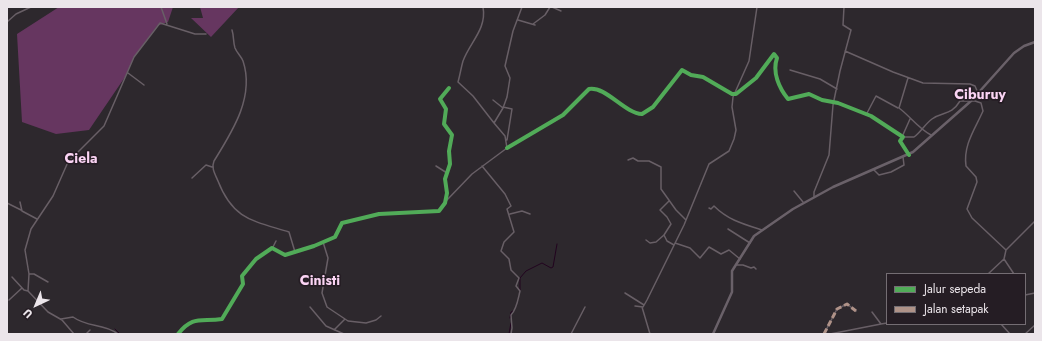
<!DOCTYPE html>
<style>
body{margin:0}
#map{position:relative;width:1042px;height:341px;overflow:hidden;background:#2d282d;font-family:Jost,sans-serif}
canvas{display:block}
.frame{position:absolute;inset:0;border:8px solid #ebe5ea;pointer-events:none}
.legend{position:absolute;left:886px;top:273px;width:140px;height:52px;box-sizing:border-box;background:#251d24;border:1px solid #746d73;margin:0;padding:5px 7px;list-style:none;font-size:12px;color:#ebe5ea}
.legend li{display:flex;align-items:center;gap:8px;height:20px}
.legend b{width:20px;border:1px solid #746d73}
.north{position:absolute;left:16px;top:285px;width:40px;height:40px;-webkit-text-stroke:3px #251d24;paint-order:stroke;rotate:224deg;font-size:11px;font-weight:700;line-height:16px;text-align:center;color:#ebe5ea}
.north::after{content:'';display:block;margin:auto;width:14px;height:18px;background:#ebe5ea;clip-path:polygon(50% 0,100% 100%,50% 72%,0 100%)}
</style>
<div id="map">
<canvas width="1042" height="341"></canvas>
<div class="frame"></div>
<ul class="legend">
<li><b style="height:5px;background:#51ab58"></b>Jalur sepeda</li>
<li><b style="height:5px;background:#af9288"></b>Jalan setapak</li>
</ul>
<div class="north">U</div>
</div>
<script>
const ctx = document.querySelector('canvas').getContext('2d');
ctx.lineJoin = 'round';
function paint(path, color) { ctx.fillStyle = color; ctx.fill(path, 'evenodd'); }
function strokePath(path, color, width, dash) { ctx.strokeStyle = color; ctx.lineWidth = width; ctx.lineCap = dash ? 'butt' : 'round'; ctx.setLineDash(dash || []); ctx.stroke(path); }
function label(font, color, halo, rows, align = 'center') {
  ctx.font = font + ' Jost,sans-serif'; ctx.lineWidth = 3.5; ctx.setLineDash([]); ctx.textBaseline = 'middle'; ctx.strokeStyle = halo; ctx.fillStyle = color; for (const [text, x, y, turn = 0] of rows) {
    ctx.save(); ctx.translate(x, y); ctx.rotate((+turn || 0) * Math.PI / 180); ctx.textAlign = isNaN(turn) ? turn : align; if (halo) ctx.strokeText(text, 0, 0); ctx.fillText(text, 0, 0); ctx.restore();
  }
}
paint(new Path2D(`
 M59,7H173L168,22L157,26L134,57L125,77L89,130L56,134L22,122L17,34Z
 M200,7H239L211,37L191,18H203Z`), '#663660');
strokePath(new Path2D(`
 M520,290V278L526,271L542,263L551,268L553,267L557,244
 M510,318L511,312L513,311
 M115,329L120,334
 M509,334L511,323`), '#22041f', 1);
strokePath(new Path2D(`
 M161,7L167,24
 M483,7C487,29 470,42 463,61C461,68 460,75 458,82L473,96L494,123
 M552,7L561,11
 M518,20L535,25
 M7,22L16,14L31,7
 M533,24L545,15L550,7
 M232,30C234,36 233,42 235,48C237,53 241,56 243,61C255,97 232,132 214,161C211,168 215,174 218,181C233,220 254,221 289,232L295,252
 M845,51L893,72L923,83L970,84L975,86L978,93
 M790,70L820,79L837,89
 M128,73L144,85
 M908,78L899,108C911,117 918,128 931,135
 M493,100L503,108
 M503,107L512,109L507,140
 M866,115L876,96L898,108
 M902,137L910,119
 M903,137H914C921,132 925,124 932,119C943,111 951,116 960,101H975L981,103L983,111C975,129 963,145 966,166L976,177L977,182L967,209L972,218L1006,250L1004,259L988,274
 M507,148L563,115L589,89C606,86 624,113 642,114L653,107L682,70L691,75L703,77L732,94H736L756,78L774,54L777,58C772,72 779,88 788,99L809,94L822,100L838,103L871,116L903,137L900,141L908,153
 M628,160L633,158L638,161H649L661,167V189L676,210L686,220
 M436,166L447,173
 M482,166L505,194L511,206L507,209L514,232L504,242L501,251L509,259L511,270L519,278L516,286L520,291C518,299 517,309 511,315L512,328L511,334
 M874,170L879,175L891,172L904,165L903,157
 M192,178L206,165L212,167
 M794,191L803,202
 M814,197V192L829,155L833,105L840,71L851,30L843,25L844,7
 M446,201L472,174L507,148L505,136L494,123L503,108L507,97L510,78L505,66L513,31L522,7
 M669,201L660,210L667,217L671,224L664,235L667,241L674,245
 M20,202L22,211L37,219
 M7,203L21,210
 M709,208L711,209L714,206C728,220 743,224 762,230
 M510,214L522,211L530,214
 M728,229L750,243
 M646,240L650,243L656,242L664,235
 M323,242L328,258L322,293L327,307L348,321L366,323L376,320L381,316
 M675,243L690,248L700,258L709,247L721,254L729,250L740,259
 M273,247L276,241
 M1006,250L1035,221
 M1004,259L1014,274
 M737,265H743L751,268L754,267L756,269
 M29,274H34L48,282
 M12,277L24,290L28,291
 M625,293L644,305
 M1025,295L1035,293
 M9,300L22,288
 M635,306L643,307L647,300L684,225L709,164L729,151L734,139L736,130L732,107L733,97L749,61L757,7
 M310,307L326,326L344,334
 M642,307L650,334
 M872,312L881,324L887,323
 M61,319L73,317C88,328 104,323 118,334
 M1001,324L1010,334
 M334,330L345,319
 M74,334L62,320L48,312L28,291L29,274L25,250L31,229L53,196L68,162L104,126L134,57L160,23L195,34H206
 M86,334L90,330
 M178,334C193,315 201,322 222,319L243,284L242,276L256,259L272,248L285,255L314,246L335,237L342,223L379,214L439,211L445,203L447,193L445,179L450,164L449,151L452,135L444,124L446,109L440,99L449,88
 M571,334L585,307
 M824,334L837,309L847,304L856,311
 M830,334L881,324
 M1025,334L1035,325`), '#685f66', 1.5);
strokePath(new Path2D(`
 M713,334L732,292V271L754,236L793,209L833,187L913,152L971,101L1014,53L1024,46L1035,42`), '#6a6169', 2.5);
strokePath(new Path2D(`
 M824,334L837,309L847,304L856,311`), '#af9288', 3, [6, 3]);
strokePath(new Path2D(`
 M507,148L563,115L589,89C606,86 624,113 642,114L653,107L682,70L691,75L703,77L732,94H736L756,78L774,54L777,58C772,72 779,88 788,99L809,94L822,100L838,103L871,116L903,137L900,141L909,155
 M178,334C193,315 201,322 222,319L243,284L242,276L256,259L272,248L285,255L314,246L335,237L342,223L379,214L439,211L445,203L447,193L445,179L450,164L449,151L452,135L444,124L446,109L440,99L449,88`), '#51ab58', 4);
label('bold 14px', '#fbd4f4', '#251d24', [
 ["Ciburuy",980,96],
 ["Ciela",81,160],
 ["Cinisti",320,282]
]);
</script>
